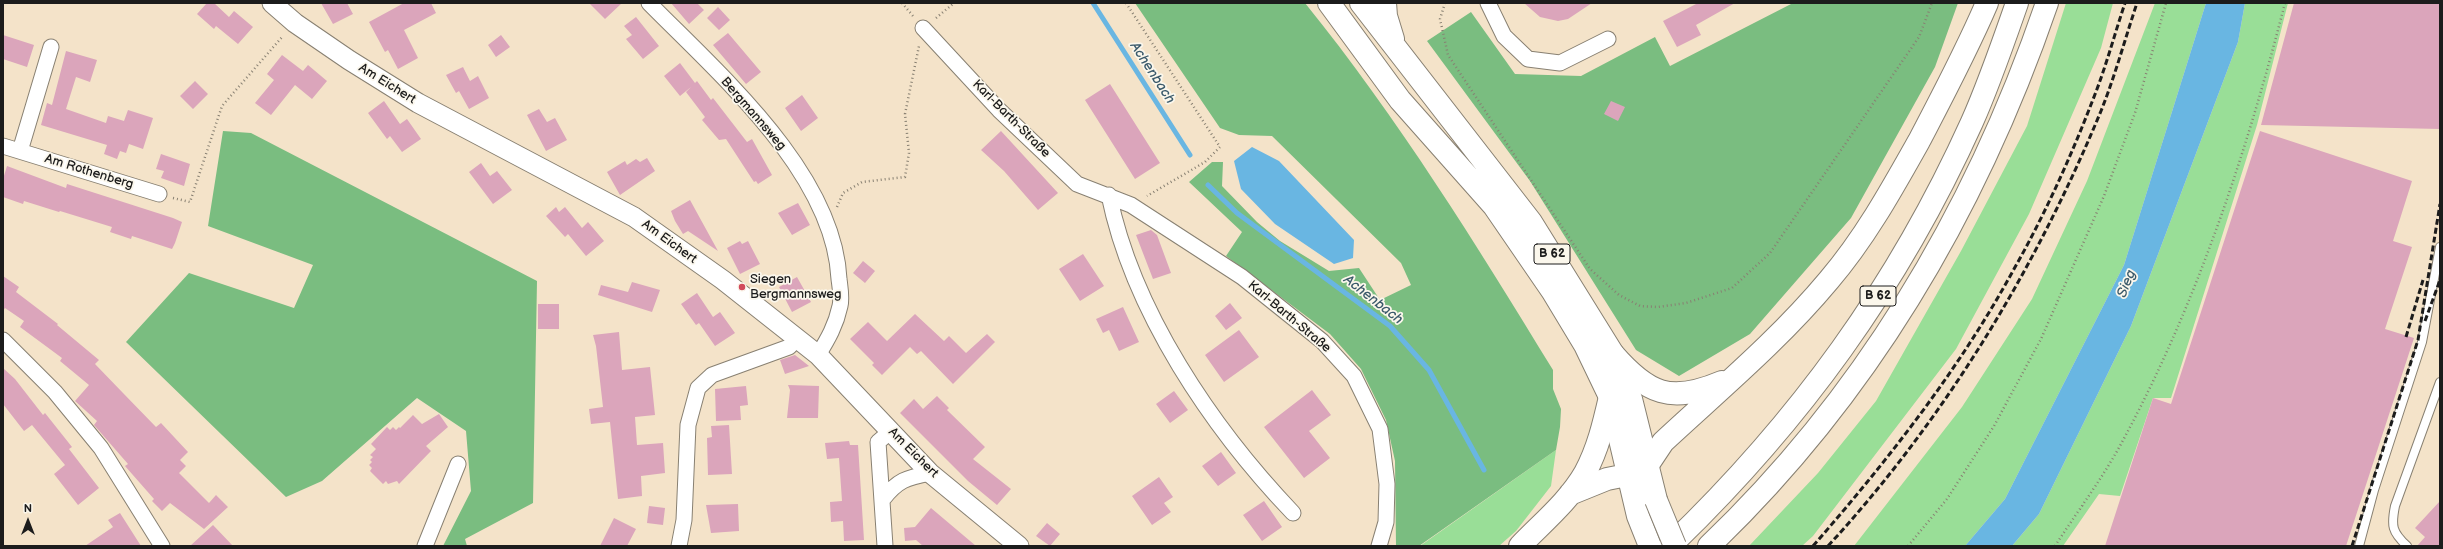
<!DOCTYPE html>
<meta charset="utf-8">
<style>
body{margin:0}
#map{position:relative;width:2443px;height:549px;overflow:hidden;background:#f4e3c9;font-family:"Balsamiq Sans",sans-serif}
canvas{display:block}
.frame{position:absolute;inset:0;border:4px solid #1c1c1c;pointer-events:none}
.north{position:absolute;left:8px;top:501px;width:40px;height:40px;-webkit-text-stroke:3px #fbf7ec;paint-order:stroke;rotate:0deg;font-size:11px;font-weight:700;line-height:16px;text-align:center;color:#1c1c1c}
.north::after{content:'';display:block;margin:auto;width:14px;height:18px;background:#1c1c1c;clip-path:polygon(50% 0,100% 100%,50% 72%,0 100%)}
</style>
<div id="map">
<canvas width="2443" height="549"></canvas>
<div class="frame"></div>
<div class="north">N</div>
</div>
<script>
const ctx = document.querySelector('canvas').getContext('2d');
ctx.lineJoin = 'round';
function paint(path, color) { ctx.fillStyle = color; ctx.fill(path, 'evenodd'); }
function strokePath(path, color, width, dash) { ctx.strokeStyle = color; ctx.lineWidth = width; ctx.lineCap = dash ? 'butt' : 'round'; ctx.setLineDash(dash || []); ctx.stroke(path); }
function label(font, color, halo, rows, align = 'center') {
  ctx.font = font + ' "Balsamiq Sans",sans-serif'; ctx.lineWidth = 3.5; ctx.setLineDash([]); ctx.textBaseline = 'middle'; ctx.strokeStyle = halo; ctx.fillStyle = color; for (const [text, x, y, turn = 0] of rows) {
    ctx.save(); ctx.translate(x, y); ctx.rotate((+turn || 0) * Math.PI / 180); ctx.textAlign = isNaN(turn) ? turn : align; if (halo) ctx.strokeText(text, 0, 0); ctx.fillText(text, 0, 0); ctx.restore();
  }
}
paint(new Path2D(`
 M2066,3H2113L2101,48L2029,214L1956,349L1813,536L1802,546H1749L1818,473L1876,401L1961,251L2027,126Z
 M2155,3H2206L2124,265L2005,499L1965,546H1854L1962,407L2032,299L2087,181Z
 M2245,3H2288L2257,125L2171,398H2153L2120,496L2099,494L2063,546H2012L2039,514L2131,326L2238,42Z
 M1556,450L1551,486L1516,531L1499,546H1420Z`), '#99de97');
paint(new Path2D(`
 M1135,3H1305C1398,118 1476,244 1553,370V389L1561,409L1560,427L1556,450L1419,546H1396L1395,461L1386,420L1361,369L1330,334L1226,256L1242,232L1189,182L1212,162H1223L1222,186L1257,222L1280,241L1329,271L1359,268L1380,300L1411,285L1401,263L1272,136L1239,135L1220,128Z
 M1793,3H1958L1935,67L1851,218L1750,334L1679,376L1636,350L1530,181L1427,41L1471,12L1515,74L1581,76L1655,37L1670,66Z
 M223,131L251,133L537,281L533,503L465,539L467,546H443L471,491L466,431L417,398L322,481L286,497L126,342L189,273L294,308L313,265L208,226Z`), '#7abd80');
paint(new Path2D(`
 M2206,3H2245L2238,42L2131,326L2039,514L2012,546H1965L2005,499L2124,265Z
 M1252,147L1279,161L1354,240L1353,258L1334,264L1275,224L1241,189L1234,161Z`), '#69b6e2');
strokePath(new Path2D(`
 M1093,3L1190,155
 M1208,185L1237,213L1390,326L1429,370L1484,470`), '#69b6e2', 5);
paint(new Path2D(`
 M207,3H214L229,17L234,11L253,27L238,44L216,26L214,29L197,14Z
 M321,3H347L353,14L333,24Z
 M404,3H431L436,13L404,30L418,58L398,69L388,50L385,52L369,22Z
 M589,3H622L605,19Z
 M671,3H697L704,10L689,24Z
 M1524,3H1592L1568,19L1558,21L1540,17Z
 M1698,3H1735L1696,25L1701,35L1677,47L1663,21Z
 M2294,3H2440V129L2261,125Z
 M718,7L730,20L719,30L707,18Z
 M636,17L659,46L643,59L626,39L632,35L624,26Z
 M728,33L761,72L746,84L713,45Z
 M3,35L34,45L27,67L3,59Z
 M501,35L510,47L496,57L488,45Z
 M66,51L97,60L90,82L76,77L66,109L106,123L108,116L124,121L128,110L153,118L143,149L129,144L126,153L120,151L117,159L104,154L107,145L41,125L47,103L52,105Z
 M282,55L303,71L308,65L327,81L312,99L295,85L271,115L255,103L274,80L267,74Z
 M680,63L695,83L697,81L711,100L713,98L747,142L752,139L772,175L758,184L756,181L754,182L726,139L719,140L702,120L705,117L686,92L691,87L680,96L664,76Z
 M463,67L470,81L478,76L489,98L469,109L459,91L456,93L446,75Z
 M195,81L208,94L193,109L180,96Z
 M1110,84L1160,163L1135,179L1085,100Z
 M802,95L818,118L801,131L785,108Z
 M384,101L400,124L407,119L421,139L402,152L390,136L387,139L368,113Z
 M1611,101L1625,107L1618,121L1604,114Z
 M539,109L547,122L555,118L567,140L546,151L527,115Z
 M1001,131L1058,193L1038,210L1004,171L981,150Z
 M2260,131L2412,181L2393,241L2412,247L2385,329L2414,338L2346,546H2105L2153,398L2171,404Z
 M161,154L190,164L184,186L161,178L164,171L156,169Z
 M647,158L655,171L620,195L607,172L625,161L627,165L636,159L640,162Z
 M481,163L490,176L497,171L512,190L493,204L469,172Z
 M7,166L66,188L67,184L173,218L182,222L175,243L172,249L132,236L131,239L110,232L112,227L60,211L59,212L24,201L23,204L3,197V179Z
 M690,200L718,251L688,231L683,234L675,221L671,211Z
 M798,203L810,225L792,235L778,213Z
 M556,207L559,212L565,207L582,228L588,222L604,241L586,256L568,234L565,237L546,216Z
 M1151,230L1157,235L1171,273L1153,279L1136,235Z
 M740,241L742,244L748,241L760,264L740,274L727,248Z
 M1083,254L1104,286L1080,301L1059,269Z
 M863,261L875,271L865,283L853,273Z
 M3,276L19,287L16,292L58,324L57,325L99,360L95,364L123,393L156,427L161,423L188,452L180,460L186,466L179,473L209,503L216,495L228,507L204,529L170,503L162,511L152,501L154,499L125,466L128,464L94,425L97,421L75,401L89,385L60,361L62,358L20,327L24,321L5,308L3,311Z
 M797,277L811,302L792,312L779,287Z
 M632,282L660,290L652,312L598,295L601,285L628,292Z
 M697,293L713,317L720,312L735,333L715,346L699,323L696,325L681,304Z
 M1230,303L1242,318L1226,330L1215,316Z
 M538,304H559V329H538Z
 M1123,307L1139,342L1119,351L1109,330L1103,333L1096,319Z
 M915,314L944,341L949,336L966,353L987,334L995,342L953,384L921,351L917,354L910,347L882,375L872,365L874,363L850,339L868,322L887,341Z
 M1239,330L1259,357L1224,382L1205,355Z
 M619,332L622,370L650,367L655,415L635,417L637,445L663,443L665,473L641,476L642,496L618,499L610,422L591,424L589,409L603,407L596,346L593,335Z
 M795,355L809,366L785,374L780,360Z
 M3,368L15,379L43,415L45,413L72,447L69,449L99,488L78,505L54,474L65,465L32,425L24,431L3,404Z
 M788,385L819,386L818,418H787L790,390Z
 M746,386L748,405L740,406L741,420L716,421L715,389Z
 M1312,390L1331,415L1309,431L1330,458L1304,478L1264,427Z
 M1174,391L1188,410L1170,423L1156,404Z
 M937,396L949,408L947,410L985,447L973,459L1011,489L997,505L968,481L900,413L914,399L923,409Z
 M439,414L448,427L426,446L431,451L399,484L397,481L388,484L386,481L383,484L370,471L372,468L369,465L372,462L370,460L373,457L370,455L376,449L371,444L387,427L390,430L393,427L396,430L399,427L400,428L413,415L422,424Z
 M729,425L732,474L708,475L707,438L712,437L711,426Z
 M849,441L850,445H858L864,540L844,541L843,521L831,522L830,502L842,501L839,458L827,459L825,443Z
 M1221,452L1236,473L1218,486L1202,466Z
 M1159,477L1173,497L1164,503L1171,512L1152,525L1132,496Z
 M1264,501L1282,527L1262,541L1243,515Z
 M2440,501V546H2417L2425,537L2415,528Z
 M738,504L739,531L711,533L706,505Z
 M649,506L665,508L663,525L647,523Z
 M931,508L976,546H923L916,540L905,541L904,528L915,527Z
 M120,513L141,546H85L113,527L108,520Z
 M614,518L636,529L627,546H600Z
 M1047,523L1060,534L1050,546L1036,536Z
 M213,525L233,546H190Z`), '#dba5bb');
const service = new Path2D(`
 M2359,546L2374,490L2422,342L2440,247
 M2407,546C2392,532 2391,526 2395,506L2440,382`);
const minor = new Path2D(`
 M649,3C719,74 834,173 839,279C840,287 842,298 840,306C836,325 828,339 818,355
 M1488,3L1504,36L1528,59L1560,63L1608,39
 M923,28L999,110L1077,184L1131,205L1242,277L1322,341L1354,376L1380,429L1387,484L1386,522L1379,546
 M3,146L159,194
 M20,151L51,47
 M1109,195C1133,312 1212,428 1293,513
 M3,340L55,392L101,448L162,546
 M883,499C898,480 906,478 930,473
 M425,546L458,464
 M679,546L684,520L688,425L698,388L712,375L789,347L798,338
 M885,546L878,442L891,431`);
const tertiary = new Path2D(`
 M272,3L295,23L349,60L418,103L634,217L723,280L818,355L930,473L1019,546`);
const primary = new Path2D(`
 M1329,3L1400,100L1494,206L1553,292L1585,345L1610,397L1638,516L1650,546
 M1361,3L1531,222L1613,354L1631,399L1656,500
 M1385,3L1386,16L1393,39`);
const trunk = new Path2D(`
 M1613,354C1648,394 1670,404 1722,382
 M1647,466L1663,442C1719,390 1779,340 1829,280C1865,238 1892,189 1919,141C1943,95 1967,50 1987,3
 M1570,494L1607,479L1627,475
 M1520,546C1542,523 1569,501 1585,473C1598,449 1604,423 1610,397
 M1670,546C1799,422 1898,286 1972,122C1989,84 2003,43 2017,3
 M1709,546C1868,394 1976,210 2047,3`);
strokePath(service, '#888072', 10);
strokePath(minor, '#888072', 17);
strokePath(tertiary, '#888072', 21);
strokePath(primary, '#888072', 24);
strokePath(trunk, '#888072', 24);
strokePath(new Path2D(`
 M902,3L913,16
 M1126,3L1220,147L1205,162L1147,196
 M1445,3L1440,19L1448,55L1590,269L1619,295L1640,306L1658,307L1686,303L1732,288L1770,253L1919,37L1932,3
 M936,18L954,3
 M173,198L190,202L222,106L283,36
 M837,207L843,193L862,182L905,177L909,153L905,114L919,46
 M1908,546L1947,499L1994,426L2041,339L2104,196L2135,113L2166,3
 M2055,546C2077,512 2102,479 2121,444C2196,306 2246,155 2285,3`), '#888072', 2.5, [1, 3]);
strokePath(service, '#fff', 8);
strokePath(minor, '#fff', 15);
strokePath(tertiary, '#fff', 19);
strokePath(primary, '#fff', 22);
strokePath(trunk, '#fff', 22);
strokePath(new Path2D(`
 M2425,321L2440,280
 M2406,337L2423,280
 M1813,546C1888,460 1959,370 2014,269C2044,216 2070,159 2092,102C2105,70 2114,36 2125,3
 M1828,546C1945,419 2035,270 2101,111C2115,76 2125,39 2137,3
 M2352,546L2418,340L2440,204`), '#1c1c1c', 3, [6, 3]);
const primaryBridge = new Path2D(`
 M1656,500L1675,546`);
strokePath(primaryBridge, '#888072', 24, []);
strokePath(primaryBridge, '#fff', 22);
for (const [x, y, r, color] of [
 [742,287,4,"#d1495b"]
]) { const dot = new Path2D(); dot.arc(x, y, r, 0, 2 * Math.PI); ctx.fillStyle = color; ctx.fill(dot); strokePath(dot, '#fbf7ec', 1.5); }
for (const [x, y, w] of [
 [1552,254,36],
 [1878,296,36]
]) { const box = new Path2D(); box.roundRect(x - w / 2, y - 10, w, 20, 3); ctx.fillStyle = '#fbf7ec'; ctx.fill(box); strokePath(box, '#1c1c1c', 1); }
label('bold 12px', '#1c1c1c', null, [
 ["B 62",1552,254],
 ["B 62",1878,296]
]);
label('13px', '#1c1c1c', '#fbf7ec', [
 ["Am Eichert",387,84,32],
 ["Bergmannsweg",753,114,49],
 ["Karl-Barth-Straße",1011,119,45],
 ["Am Rothenberg",89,172,17],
 ["Am Eichert",669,242,36],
 ["Karl-Barth-Straße",1289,317,40],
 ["Am Eichert",913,453,45]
]);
label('13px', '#1c1c1c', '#fbf7ec', [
 ["Siegen",750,280],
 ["Bergmannsweg",750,295]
], 'left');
label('italic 14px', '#3b5a6b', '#fbf7ec', [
 ["Achenbach",1152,73,57],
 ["Sieg",2127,284,-68],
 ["Achenbach",1373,300,38]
]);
</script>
